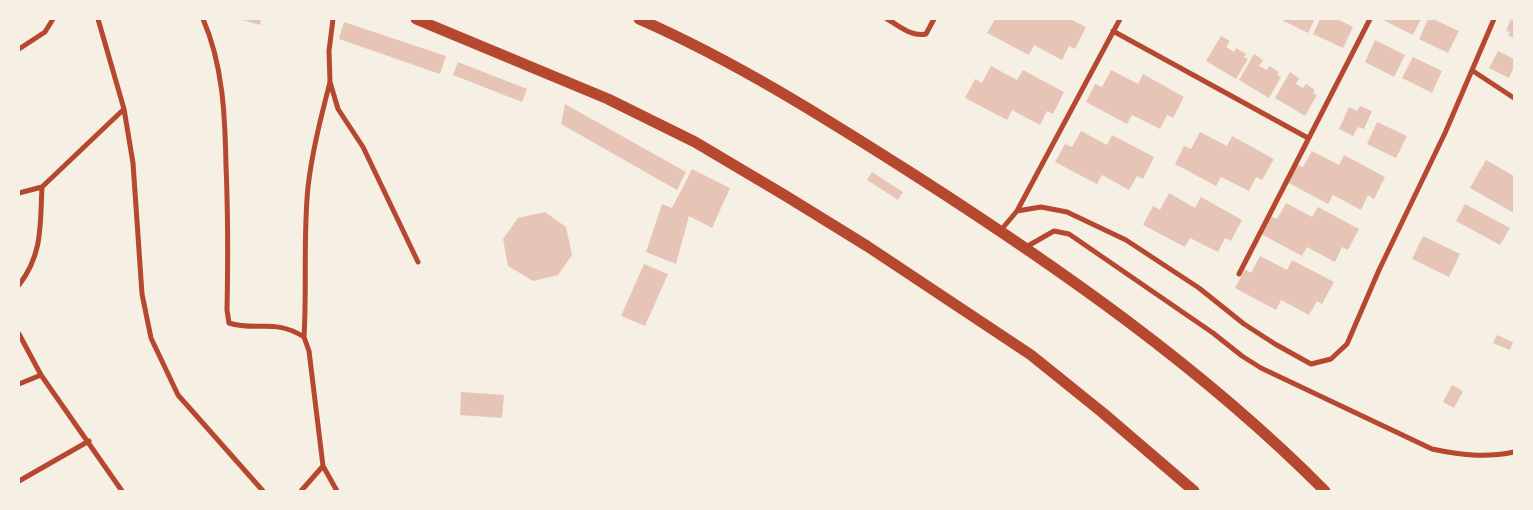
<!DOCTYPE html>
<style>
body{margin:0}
#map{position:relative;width:1533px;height:510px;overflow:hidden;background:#f6efe4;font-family:Barlow,sans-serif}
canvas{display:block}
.frame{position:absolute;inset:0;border:20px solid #f6efe4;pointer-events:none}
</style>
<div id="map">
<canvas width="1533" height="510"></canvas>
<div class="frame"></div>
</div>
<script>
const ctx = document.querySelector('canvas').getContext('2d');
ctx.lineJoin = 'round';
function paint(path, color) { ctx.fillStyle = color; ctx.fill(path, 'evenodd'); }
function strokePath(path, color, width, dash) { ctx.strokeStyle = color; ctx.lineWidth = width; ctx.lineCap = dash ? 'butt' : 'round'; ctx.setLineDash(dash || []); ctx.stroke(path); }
paint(new Path2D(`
 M239,19H261L260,25Z
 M995,19H1070L1086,27L1075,49L1069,46L1062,60L1034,45L1029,55L987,33Z
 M1280,19H1315L1308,33Z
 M1320,19H1337L1353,27L1343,48L1313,34Z
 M1384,19H1421L1413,35L1383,20Z
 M1428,19H1433L1459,31L1448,53L1419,39Z
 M1511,19H1514V38L1508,36L1510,32L1506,31Z
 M344,22L446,56L440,74L339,39Z
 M1221,36L1230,41L1226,47L1234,52L1236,48L1246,54L1244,57L1248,59L1236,79L1206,61Z
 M1375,40L1405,55L1394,77L1365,62Z
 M1498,51L1514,59V67L1509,78L1489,68Z
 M1254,54L1263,60L1259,66L1267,70L1269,66L1279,72L1277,75L1281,77L1269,98L1239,80Z
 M1413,57L1442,71L1432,93L1402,78Z
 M458,62L527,89L522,102L453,75Z
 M991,66L1017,80L1023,70L1064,92L1053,114L1047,111L1040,125L1012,110L1007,120L965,98L975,79L982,83Z
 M1111,70L1138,84L1143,74L1184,97L1173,118L1167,115L1160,129L1132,115L1127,124L1086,102L1095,84L1102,87Z
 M1290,72L1299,78L1296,84L1303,88L1306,84L1315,90L1313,93L1317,95L1305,116L1275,98Z
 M565,104L686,172L677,190L561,124Z
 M1360,106L1372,111L1364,129L1358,127L1353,136L1339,129L1349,107L1357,111Z
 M1377,122L1407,136L1396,158L1367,144Z
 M1081,131L1107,145L1112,135L1154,157L1143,179L1137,176L1129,190L1102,175L1097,184L1055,162L1065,144L1072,147Z
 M1200,132L1227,146L1232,136L1274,159L1262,180L1256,177L1249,191L1221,177L1216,186L1175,164L1184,146L1191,149Z
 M1312,151L1339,165L1344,155L1385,177L1374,199L1368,195L1361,210L1333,195L1328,204L1287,182L1296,164L1303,167Z
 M1486,160L1514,176V213L1470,188Z
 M692,169L730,188L712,228L689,216L676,264L646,252L662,204L672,208Z
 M872,172L903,192L898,200L867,180Z
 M1169,193L1195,208L1201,197L1242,220L1231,241L1225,238L1218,252L1190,238L1185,247L1143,225L1153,206L1160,210Z
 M1286,203L1312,217L1318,207L1359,229L1348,250L1342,247L1335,262L1307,247L1302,256L1261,234L1270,216L1277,219Z
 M1465,204L1510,228L1500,245L1456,221Z
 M545,212L566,227L572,255L558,275L533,281L508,266L503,239L518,218Z
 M1423,236L1460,254L1449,277L1412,259Z
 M1260,256L1287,270L1292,260L1334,282L1322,304L1317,301L1309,315L1281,300L1276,310L1235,288L1245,269L1251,273Z
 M644,264L668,274L645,326L621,316Z
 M1497,335L1513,342L1510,350L1493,343Z
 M1452,385L1463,391L1454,408L1443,402Z
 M461,392L504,395L502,418L460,415Z`), '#e6c5b7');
strokePath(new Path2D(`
 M98,19L124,109L133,163L142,294L151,338L178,395L263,491
 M203,19C223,65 225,115 226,165C228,214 228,262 227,310L229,323C257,332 274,318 304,337L309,351L323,466L301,491
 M333,19L329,51L330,82L338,109L363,147L418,262
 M887,19C900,26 911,37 926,34L934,19
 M1113,31L1308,138
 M19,49L45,32L53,19
 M1473,71L1514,98
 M19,193L42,187L124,109
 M1017,211L1041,207L1067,212L1126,240L1199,288L1244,324L1275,344L1311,364L1331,359L1347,344L1379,270L1445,133L1494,19
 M1001,230L1017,211L1120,19
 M1026,247L1054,231L1069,234L1213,333L1242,356L1261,368L1432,449C1460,455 1486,458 1514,452
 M1239,274L1370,19
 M19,285C43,254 40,225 42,187
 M19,334L41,375L122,491
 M304,337C307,287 303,237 308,187C312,152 321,117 330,82
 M19,384L41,375
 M323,466L337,491
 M19,481L89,441`), '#b5482f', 5);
strokePath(new Path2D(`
 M416,19L608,99L695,142L786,196L867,246L1031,355L1103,413L1194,491
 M639,19C735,61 825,118 913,174C1058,267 1203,368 1325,491`), '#b5482f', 11);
</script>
